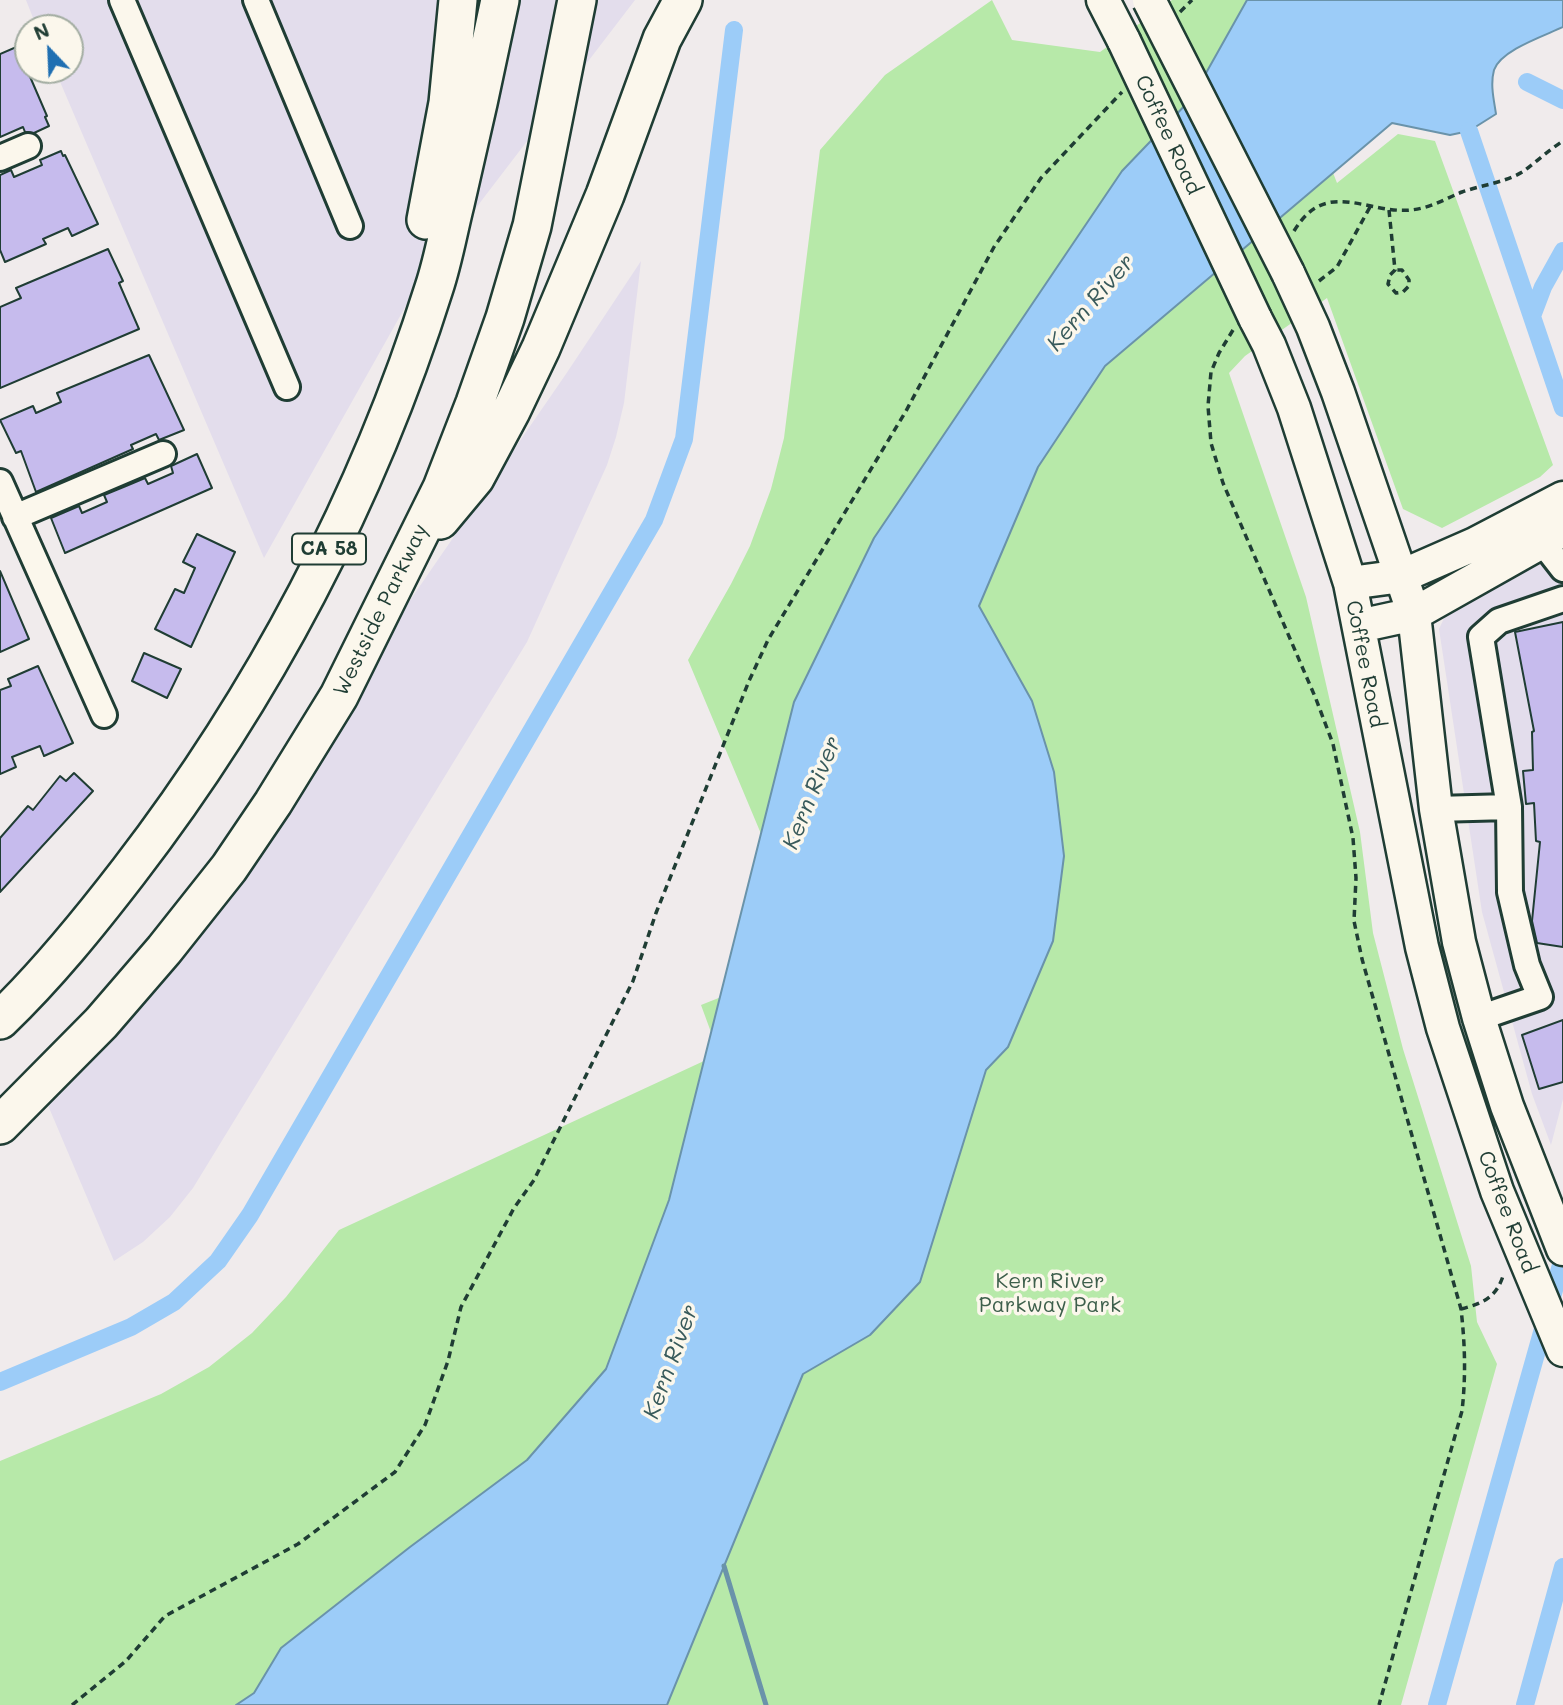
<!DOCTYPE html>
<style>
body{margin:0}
#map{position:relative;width:1563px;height:1705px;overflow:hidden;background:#f0ebec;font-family:Mali,sans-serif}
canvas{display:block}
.north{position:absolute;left:14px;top:14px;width:70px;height:70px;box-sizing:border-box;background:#fbf7ec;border:2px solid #a3ada2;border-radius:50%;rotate:337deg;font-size:19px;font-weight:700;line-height:28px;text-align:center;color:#1f3d34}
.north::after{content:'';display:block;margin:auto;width:24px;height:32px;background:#1f6fb2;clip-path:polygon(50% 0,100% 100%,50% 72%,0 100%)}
</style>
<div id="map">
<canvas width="1563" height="1705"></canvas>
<div class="north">N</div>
</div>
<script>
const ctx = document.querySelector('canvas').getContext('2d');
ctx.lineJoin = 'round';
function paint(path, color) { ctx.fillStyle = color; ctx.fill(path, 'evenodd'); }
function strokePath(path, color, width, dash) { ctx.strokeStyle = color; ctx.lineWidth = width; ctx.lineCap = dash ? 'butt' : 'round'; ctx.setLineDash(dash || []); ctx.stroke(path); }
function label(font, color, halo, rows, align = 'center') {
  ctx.font = font + ' Mali,sans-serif'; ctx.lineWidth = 7; ctx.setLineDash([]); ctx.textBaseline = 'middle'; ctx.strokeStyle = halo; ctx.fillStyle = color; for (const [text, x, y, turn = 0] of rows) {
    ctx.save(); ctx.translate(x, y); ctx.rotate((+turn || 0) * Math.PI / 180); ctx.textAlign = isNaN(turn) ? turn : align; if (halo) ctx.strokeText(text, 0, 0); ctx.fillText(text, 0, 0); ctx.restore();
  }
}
paint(new Path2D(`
 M26,0H635L482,200L408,302L264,558L55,70H70V28H37Z
 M641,261L624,403L616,437L607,465L527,642L193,1188L170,1217L143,1242L114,1261L47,1103L109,1037L566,374Z
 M1563,551V1099L1551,1145L1532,1094L1482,912L1439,629L1447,612Z`), '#e3ddec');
paint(new Path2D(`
 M992,0L1012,40L1100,52L1172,0H1266L1337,183L1398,134L1435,141L1553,465L1540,477L1442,528L1403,509L1327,298L1245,356L1229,373L1306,597L1360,832L1373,933L1403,1049L1471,1266L1477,1322L1497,1364L1401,1705H0V1461L161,1394L209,1367L252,1333L286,1297L339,1230L719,1054L701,1005L814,960L688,660L731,584L750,546L771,489L784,438L820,150L885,75Z`), '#b7e9a9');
const water = new Path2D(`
 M1247,0H1563V27C1544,36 1501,50 1494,70C1490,85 1494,100 1496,114L1469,131L1450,135L1392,123L1105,366L1038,467L979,606L1032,701L1054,772L1064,856L1053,941L1008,1047L986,1070L920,1282L870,1335L803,1374L667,1705H236L254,1693L281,1648L410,1547L527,1460L606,1369L669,1200L794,702L874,538L1122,171L1192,98Z`);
paint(water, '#9cccf8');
strokePath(water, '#6a93aa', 2);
strokePath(new Path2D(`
 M724,1566L766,1705`), '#6a93aa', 5);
strokePath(new Path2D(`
 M1527,82L1563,100
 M1469,131L1563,408
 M1532,316L1543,287L1563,251
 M0,1382L131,1327L174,1302L218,1261L250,1215L654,520L684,439L734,30
 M1437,1705L1563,1258
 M1525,1705L1563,1567`), '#9cccf8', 18);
const building = new Path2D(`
 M21,45L28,58V72L47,116L45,117L49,126L34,133L25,132L23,127L0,137V54Z
 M61,151L63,156L65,155L98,224L72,236L68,228L43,239L46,244L5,262L0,250V175L11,170L14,177L42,165L40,160Z
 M108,249L123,281L119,283L139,329L0,388V307L21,298L16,288Z
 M149,355L184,430L159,440L156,434L131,445L133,449L36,492L21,451L16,453L0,420L33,406L36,413L61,402L57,393Z
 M197,454L212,488L65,553L51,518L79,506L82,513L107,502L104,495L126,486L145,478L148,484L173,473L171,466Z
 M197,534L235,552L191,647L155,629L175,589L184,593L195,568L183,562Z
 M0,571L29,639L0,652Z
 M1563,622V947L1537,943L1532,921L1540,842L1536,841L1534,803L1526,804L1523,771L1533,770L1532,732L1534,731L1515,632Z
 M144,653L181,669L167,698L132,681Z
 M38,666L73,743L44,756L40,746L12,757L16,767L0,774V690L11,686L8,679Z
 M74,773L93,791L0,892V838L28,806L33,810L60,776L66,781Z
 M1563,1020V1082L1539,1089L1522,1035Z`);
paint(building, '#c6bbed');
strokePath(building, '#1f3d34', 2);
const minor = new Path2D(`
 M122,0L287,387
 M256,0L350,226
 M0,158L28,146
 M0,482L104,715
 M15,517L163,454
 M1542,542L1563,569
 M1436,809L1509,807
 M1479,1018L1540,997L1527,965L1510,892L1509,807L1481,637L1499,621L1563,599`);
const major = new Path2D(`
 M1103,0L1124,41
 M1288,273L1313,327L1338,392L1414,614L1436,809L1459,942L1479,1018L1507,1106L1563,1249
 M1255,318L1269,345L1294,408L1350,583L1422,947L1443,1028L1497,1191L1563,1350
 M1350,583L1402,576L1475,544L1563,498
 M1359,626L1414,614L1563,530`);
const highway = new Path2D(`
 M426,220L448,103L458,0
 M440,520L475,478L511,411L541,348L605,195L662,39L683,0
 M0,1020C47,975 89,923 129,871C263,697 368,498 434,288C443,261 448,232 455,204C471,136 486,68 500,0
 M0,1125L101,1023L164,950L229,868L273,803L339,696L442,488L475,403L505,318L532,226L577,0`);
strokePath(minor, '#1f3d34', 30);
strokePath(major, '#1f3d34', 37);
strokePath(highway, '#1f3d34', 42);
strokePath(new Path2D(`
 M1180,12L1192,0
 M1389,210L1395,270L1390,275L1388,284L1396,293L1403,292L1409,286V280L1402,270H1395
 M1294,231C1329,173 1373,221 1422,208C1436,205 1449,197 1462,192C1482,185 1507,182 1524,171C1537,161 1549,150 1563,141
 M1319,281L1337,267L1370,207
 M1233,330L1219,353L1211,372L1208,406L1211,443L1223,483L1316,699L1333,744L1353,838L1356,878L1354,921L1362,959L1461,1309C1465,1344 1466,1376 1462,1411L1379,1705
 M1461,1309C1484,1303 1497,1297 1504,1273
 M72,1705L126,1661L165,1616L298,1544L395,1472L425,1425L448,1361L461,1307L514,1208L534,1180L633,981L656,913L749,681L768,640L906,411L994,247L1041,178L1122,92`), '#1f3d34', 3.5, [7, 5]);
strokePath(minor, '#fbf7ec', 24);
strokePath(major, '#fbf7ec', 32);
strokePath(highway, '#fbf7ec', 37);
const majorBridge = new Path2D(`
 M1149,0L1288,273
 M1124,41L1255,318`);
strokePath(majorBridge, '#1f3d34', 37, []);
strokePath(majorBridge, '#fbf7ec', 32);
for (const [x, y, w] of [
 [329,549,74]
]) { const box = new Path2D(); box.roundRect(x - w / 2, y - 15.5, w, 31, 5); ctx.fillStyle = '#fbf7ec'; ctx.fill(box); strokePath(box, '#1f3d34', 2); }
label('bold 19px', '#1f3d34', null, [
 ["CA 58",329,549]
]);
label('21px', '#1f3d34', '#fbf7ec', [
 ["Coffee Road",1168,135,65],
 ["Westside Parkway",381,610,-64],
 ["Coffee Road",1365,664,79],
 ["Coffee Road",1507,1212,69]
]);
label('21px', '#3d5f4b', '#fbf7ec', [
 ["Kern River",1050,1282],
 ["Parkway Park",1050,1306]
]);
label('italic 23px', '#385a5b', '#fbf7ec', [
 ["Kern River",1091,303,-49],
 ["Kern River",812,793,-68],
 ["Kern River",671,1362,-70]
]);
</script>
